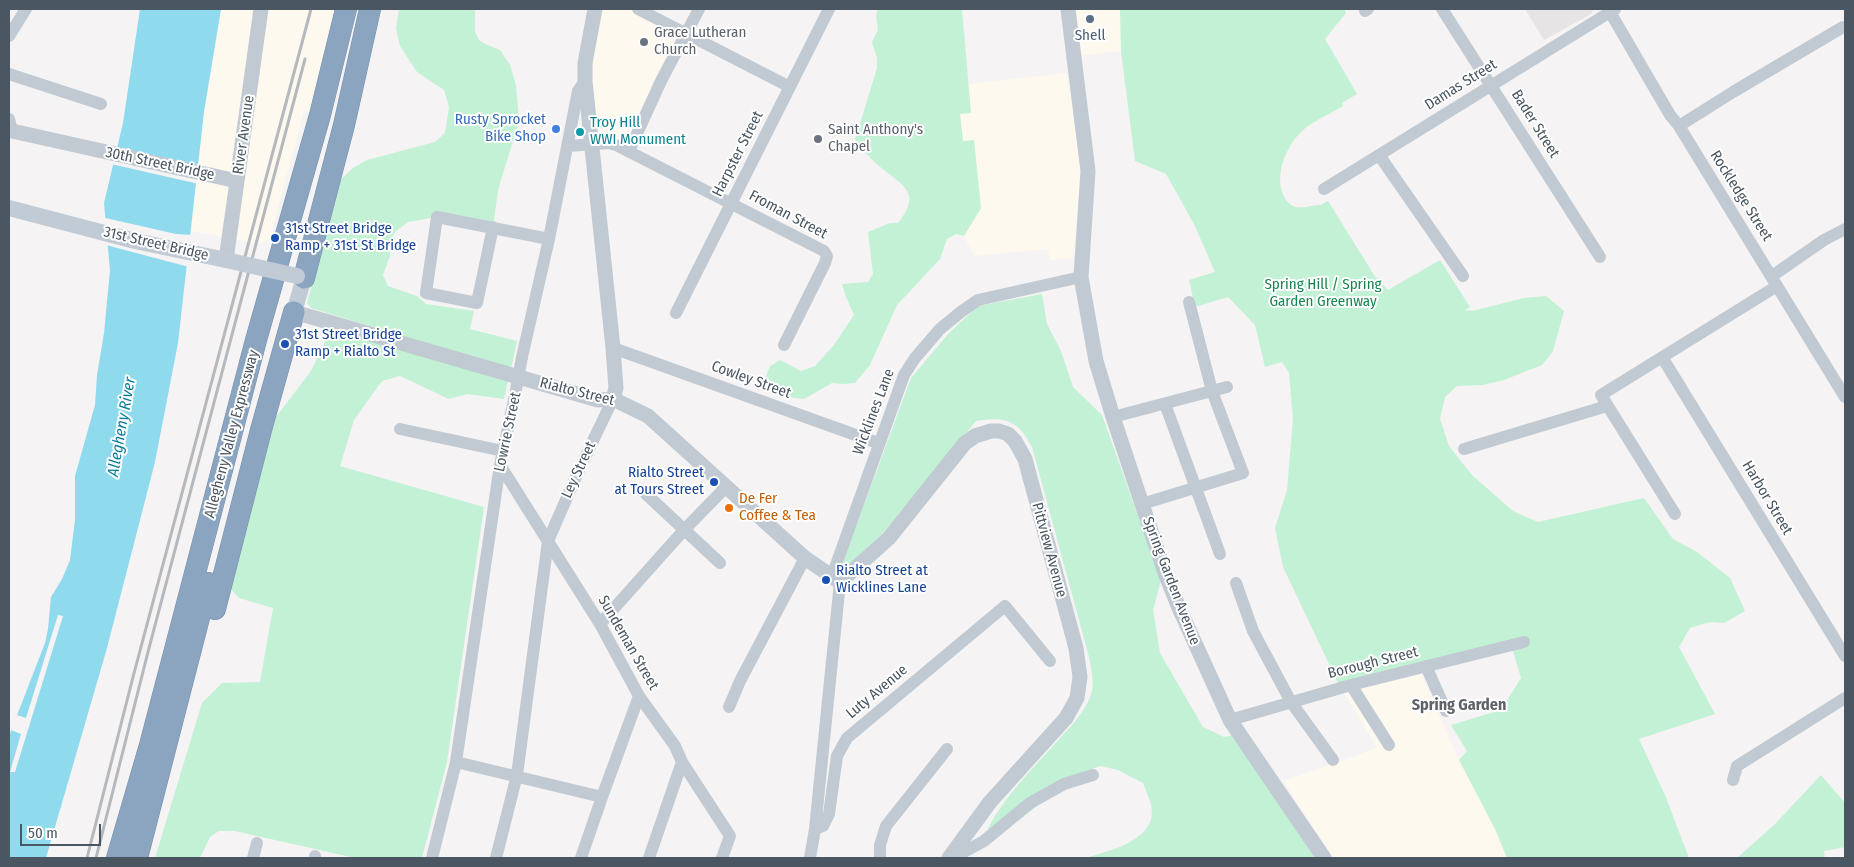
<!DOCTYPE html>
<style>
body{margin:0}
#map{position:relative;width:1854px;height:867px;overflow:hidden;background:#f5f3f3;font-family:"Fira Sans Condensed",sans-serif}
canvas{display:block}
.frame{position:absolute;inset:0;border:10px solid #4a5661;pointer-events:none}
.scale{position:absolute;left:20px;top:824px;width:81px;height:22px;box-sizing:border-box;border:2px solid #4a5661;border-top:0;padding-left:6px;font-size:15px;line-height:18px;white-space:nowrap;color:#4a5661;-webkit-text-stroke:4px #fff;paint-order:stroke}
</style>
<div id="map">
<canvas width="1854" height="867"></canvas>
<div class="frame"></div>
<div class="scale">50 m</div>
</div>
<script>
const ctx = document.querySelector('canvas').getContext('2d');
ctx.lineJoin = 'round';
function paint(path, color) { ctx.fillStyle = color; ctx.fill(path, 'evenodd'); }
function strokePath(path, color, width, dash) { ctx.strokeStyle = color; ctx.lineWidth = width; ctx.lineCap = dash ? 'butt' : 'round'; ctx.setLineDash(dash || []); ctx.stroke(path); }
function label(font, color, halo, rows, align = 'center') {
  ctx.font = font + ' "Fira Sans Condensed",sans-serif'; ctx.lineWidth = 4; ctx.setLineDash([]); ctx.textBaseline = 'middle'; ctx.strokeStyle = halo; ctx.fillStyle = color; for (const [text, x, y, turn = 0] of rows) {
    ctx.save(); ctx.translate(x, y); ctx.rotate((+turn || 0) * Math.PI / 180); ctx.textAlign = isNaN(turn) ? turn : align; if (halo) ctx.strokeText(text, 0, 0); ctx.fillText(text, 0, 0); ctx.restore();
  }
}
paint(new Path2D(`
 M221,9H346L320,115L304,111L271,234L266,241L259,244L191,231L204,112Z
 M595,9H638L686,33L629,151L592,145L585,63Z
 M1072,9H1120L1121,51L1079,56Z
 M1067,73L1081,171L1073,258L1050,260L1048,249L974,256L964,236L981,208L974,141L963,142L960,114L971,113L969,84Z
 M1417,664L1459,760L1495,829L1507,858H1334L1283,781L1377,748L1341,688Z`), '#fdf9ef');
paint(new Path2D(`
 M1525,9H1594L1591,14L1544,40Z`), '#e6e4e5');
paint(new Path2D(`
 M399,9H475V32L479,40L485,44L500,50L510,65L516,85L519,121L498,190L494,220L488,227L437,217L408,222L396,231L391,239L390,256L383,275L388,286L417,296L426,304L474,311L470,329L517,341L511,369L311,308L307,303L340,180L353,168L367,160L435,142L445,133L449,107L444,90L417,72L400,46L396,29Z
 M878,9H962L971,113L960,114L963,141L974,140L981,208L964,236L956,234L947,239L940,259L897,305L870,365L855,383L842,384L832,383L804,399L785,397L769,390L765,379L770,366L780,360L801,371L815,366L834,345L854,315L846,297L842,284L868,282L873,274L868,232L890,223H898C923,192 903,186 879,166C870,159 863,149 855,140L877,68V58L872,42L878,30L876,16Z
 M1120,9H1344L1346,13L1325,39L1357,94L1342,103L1343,106C1327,116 1313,120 1300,133C1283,150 1270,188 1291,205C1300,211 1312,204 1321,205L1328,201L1374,275L1388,290L1440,260L1470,307L1465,310L1472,311L1524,298L1546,296L1564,311L1553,351L1542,365L1504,380L1483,385L1457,386L1445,397L1440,419L1449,446L1472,475L1513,511L1538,522L1644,498L1673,539L1697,552L1730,578L1745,611L1724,623L1710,622L1690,628L1679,647L1715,714L1639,739L1665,795L1689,858H1507L1495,829L1459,760L1467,751L1451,725L1501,710L1521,678L1510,641L1339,685L1283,567L1275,528L1287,490L1293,419L1289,373L1282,362L1265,367L1255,325L1228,297L1195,307L1189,280L1215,272L1194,224L1166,174L1135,161L1121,51Z
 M1042,294L1047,324L1061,351L1073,387L1102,415L1161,580L1153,610L1160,653L1203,727L1224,737L1233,735L1319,858H1085C1109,851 1159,840 1151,805C1149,798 1146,790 1143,783L1118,770L1100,766L1080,773L1002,833L984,840C992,808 1040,761 1062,736C1074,723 1088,708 1092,691C1094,680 1091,668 1089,657L1032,447C1018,420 1005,416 976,421L882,534L838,575L911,378L949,333L978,306Z
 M331,329L508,381L504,399L468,394L449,399L400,376L382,381L354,420L340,466L484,507L447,762L422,858H355L235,831H219L210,837L200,858H155L202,703L222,683L260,682L273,608L239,598L228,586L276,417L311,371Z
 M1821,775L1845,803V847L1824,851L1825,858H1737L1774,825Z`), '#c3f1d5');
paint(new Path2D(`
 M140,9H221L204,112L178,343L155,462L107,648L46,858H9V736L45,643L48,629L51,597L62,579L70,560L75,520V476L95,405L97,375L104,333L110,270L104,203L123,123Z`), '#90daee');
paint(new Path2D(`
 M115,147L201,166L199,184L111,164Z
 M101,217L176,234L193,235L189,267L106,245Z
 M58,615L63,616L15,772H10L21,734L11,730L17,715L26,718Z`), '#f5f3f3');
const motorway = new Path2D(`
 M304,278L344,125L370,9
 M215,609L261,430L294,312
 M117,858L150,745L256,340L320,115L346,9
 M137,858L208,583`);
strokePath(motorway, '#7690ad', 22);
strokePath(new Path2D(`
 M638,9L790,87
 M1442,9L1600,257
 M1365,11L1368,9
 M1610,12L1670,115L1679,126L1845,397
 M9,36L26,9
 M9,74L101,104
 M9,119L12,131H9
 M1679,126L1733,92L1843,27
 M568,146L609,143L616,145L824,251L827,256L825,263L784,345
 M629,151L661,81L699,9
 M1379,155L1463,276
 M1324,189L1615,9
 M493,227L477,303L426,293L437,217L549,239
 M1772,276L1824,240L1845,229
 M676,313L829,9
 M613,348L878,443
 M522,357L549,239L578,91L585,81
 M1662,357L1845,656
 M1165,404L1220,554
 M1113,417L1227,387
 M400,429L503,451
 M1464,449L1607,406
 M500,465L600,624L639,696L675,746L682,762L730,836L722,858
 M646,494L720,563
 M1142,504L1243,473L1212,391L1189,302
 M1675,514L1601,395L1777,286
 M832,576L904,375L915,358L940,329L962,311L978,300L1081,277
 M1236,583L1253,631L1291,702L1333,760
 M600,624L684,530L726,487
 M1426,666L1446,711
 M1351,685L1389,745
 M729,707L740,681L805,558
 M1230,720L1351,685L1524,642
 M456,762L602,797
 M1733,780L1737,766L1845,698
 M815,829L823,826L829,814L837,756L847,738L1005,606L1050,661
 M253,858L257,843
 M315,858V856
 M432,858L456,762L500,465L515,395
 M496,858L517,775L548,541L578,472L613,399
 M581,858L602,797L639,696
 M649,858L682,762
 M810,858L815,829L840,582
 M880,858V845L886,826L947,749
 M953,858L984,841L1030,803L1064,784L1093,775`), '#c1cad2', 12);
strokePath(new Path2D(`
 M595,9L585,63V81L613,348L616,388L613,399
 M1068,9L1088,171L1081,277L1096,361L1113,417L1165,573L1179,608L1230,720L1324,858
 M12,131L237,181
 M226,260L261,9
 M294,312L598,400L613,399L648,416L805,558L840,582L889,538L965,443L975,436L991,431H999L1008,434L1015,441L1025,459L1076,648L1080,677L1077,698L1066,718L990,802L949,858`), '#c1cad2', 15);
strokePath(new Path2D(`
 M9,208L135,241L226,260
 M294,312L304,278L297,276`), '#c1cbd6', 16);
strokePath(motorway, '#8ba5c1', 21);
strokePath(new Path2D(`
 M87,858L133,677L311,9
 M96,858L149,648L305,59`), '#b5b8bd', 3);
strokePath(new Path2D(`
 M515,395L522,357`), '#c1cad2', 12);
strokePath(new Path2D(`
 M226,260L297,276`), '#c1cbd6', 16);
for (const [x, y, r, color] of [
 [1090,19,5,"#5c6f8a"],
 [644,42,5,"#6b7280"],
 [556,129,5,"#3f7fe0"],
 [580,132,5,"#0f9aa8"],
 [818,139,5,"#6b7280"],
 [275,238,5,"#1a4fb4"],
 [285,344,5,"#1a4fb4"],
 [714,482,5,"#1a4fb4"],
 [729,508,5,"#e8710a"],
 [826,580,5,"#1a4fb4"]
]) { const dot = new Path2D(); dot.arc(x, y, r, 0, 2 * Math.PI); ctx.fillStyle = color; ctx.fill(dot); strokePath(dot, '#fff', 2); }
label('15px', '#5b616d', '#fff', [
 ["Grace Lutheran",654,33],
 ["Church",654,50],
 ["Saint Anthony's",828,130],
 ["Chapel",828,147]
], 'left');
label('15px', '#4e5e75', '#fff', [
 ["Shell",1090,36]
]);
label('15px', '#4a5661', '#fff', [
 ["Damas Street",1461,85,-32],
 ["Bader Street",1535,124,58],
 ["River Avenue",244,135,-82],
 ["Harpster Street",738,154,-63],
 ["30th Street Bridge",160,164,12],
 ["Rockledge Street",1741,196,58],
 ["Froman Street",788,215,28],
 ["31st Street Bridge",156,244,13],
 ["Cowley Street",751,380,20],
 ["Rialto Street",577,392,14],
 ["Wicklines Lane",874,412,-69],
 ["Lowrie Street",508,432,-78],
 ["Allegheny Valley Expressway",232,434,-75],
 ["Ley Street",579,470,-65],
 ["Harbor Street",1767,498,59],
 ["Pittview Avenue",1049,550,75],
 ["Spring Garden Avenue",1171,581,69],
 ["Sundeman Street",628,643,60],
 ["Borough Street",1373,663,-14],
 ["Luty Avenue",877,692,-40]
]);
label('15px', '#366cbe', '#fff', [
 ["Rusty Sprocket",546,120],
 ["Bike Shop",546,137]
], 'right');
label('15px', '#0d838f', '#fff', [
 ["Troy Hill",590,123],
 ["WWI Monument",590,140]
], 'left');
label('15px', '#164399', '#fff', [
 ["31st Street Bridge",285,229],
 ["Ramp + 31st St Bridge",285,246],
 ["31st Street Bridge",295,335],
 ["Ramp + Rialto St",295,352],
 ["Rialto Street",704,473,"right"],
 ["at Tours Street",704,490,"right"],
 ["Rialto Street at",836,571],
 ["Wicklines Lane",836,588]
], 'left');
label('15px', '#17864f', '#fff', [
 ["Spring Hill / Spring",1323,285],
 ["Garden Greenway",1323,302]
]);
label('15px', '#c56008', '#fff', [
 ["De Fer",739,499],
 ["Coffee & Tea",739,516]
], 'left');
label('italic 16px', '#0c7c9b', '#fff', [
 ["Allegheny River",122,427,-80]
]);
label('bold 16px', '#5f6368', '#fff', [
 ["Spring Garden",1459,706]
]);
</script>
